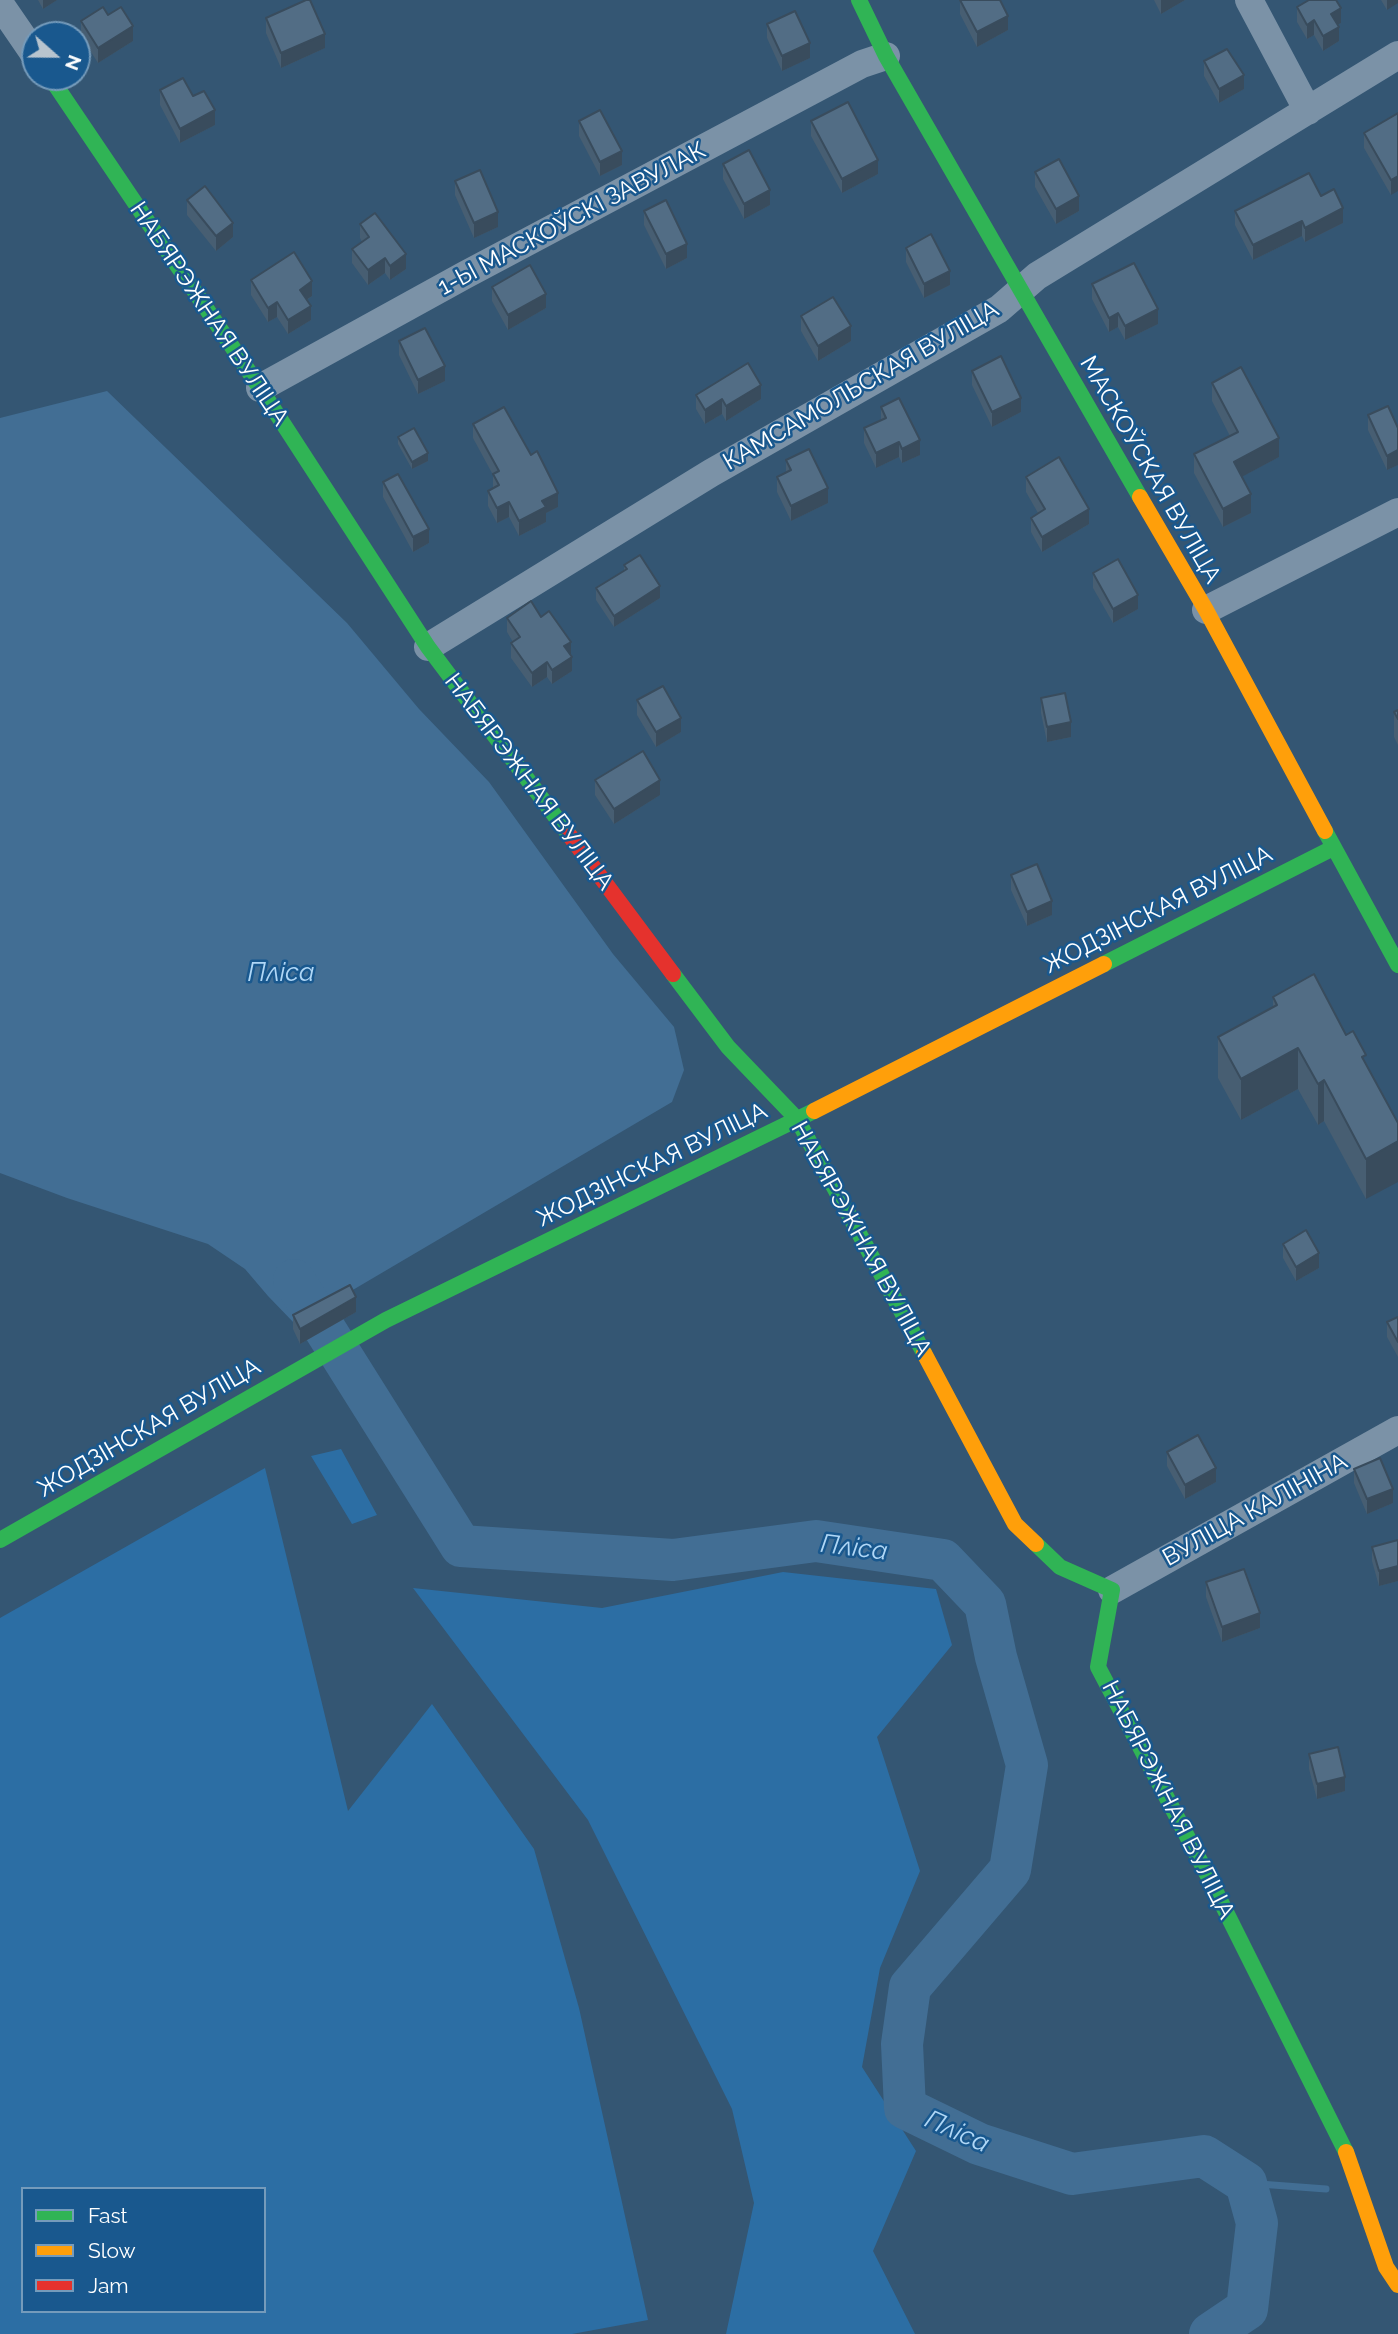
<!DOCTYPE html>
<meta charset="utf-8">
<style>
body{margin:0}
#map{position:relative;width:1398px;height:2334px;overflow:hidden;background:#345673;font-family:Raleway,sans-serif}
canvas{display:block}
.legend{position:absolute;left:21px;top:2187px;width:245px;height:126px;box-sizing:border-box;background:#19588e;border:2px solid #759bbb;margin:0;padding:9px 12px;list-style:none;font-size:21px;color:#fff}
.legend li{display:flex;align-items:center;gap:14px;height:35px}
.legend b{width:35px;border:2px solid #759bbb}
.north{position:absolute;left:21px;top:21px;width:70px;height:70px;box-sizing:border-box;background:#19588e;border:2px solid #759bbb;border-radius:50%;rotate:111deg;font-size:19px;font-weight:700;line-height:28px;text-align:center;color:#fff}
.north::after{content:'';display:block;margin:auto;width:24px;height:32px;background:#b8c4ce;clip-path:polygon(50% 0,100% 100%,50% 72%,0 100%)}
</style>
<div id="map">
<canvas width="1398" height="2334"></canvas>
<ul class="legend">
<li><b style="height:9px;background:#30b455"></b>Fast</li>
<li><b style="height:9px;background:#ff9f0a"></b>Slow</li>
<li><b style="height:9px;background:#e5322d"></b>Jam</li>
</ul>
<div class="north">N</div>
</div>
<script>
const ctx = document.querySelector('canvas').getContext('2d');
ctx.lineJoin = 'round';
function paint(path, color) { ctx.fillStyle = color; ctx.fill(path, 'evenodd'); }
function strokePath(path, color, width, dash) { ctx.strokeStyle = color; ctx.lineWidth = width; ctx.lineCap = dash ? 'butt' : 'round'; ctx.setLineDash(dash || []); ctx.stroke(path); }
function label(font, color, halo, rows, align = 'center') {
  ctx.font = font + ' Raleway,sans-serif'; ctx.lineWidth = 5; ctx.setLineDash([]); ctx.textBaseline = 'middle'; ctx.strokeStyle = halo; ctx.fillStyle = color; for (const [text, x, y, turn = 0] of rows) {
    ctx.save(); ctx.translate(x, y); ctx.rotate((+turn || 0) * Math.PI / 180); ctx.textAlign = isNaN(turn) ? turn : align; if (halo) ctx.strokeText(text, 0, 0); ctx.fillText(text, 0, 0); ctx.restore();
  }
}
paint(new Path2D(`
 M341,1449L377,1515L352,1524L311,1456Z
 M265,1468L348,1811L432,1704L534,1849L579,2008L648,2320L572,2334H0V1618ZM23,2189H264V2311H23Z
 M783,1572L936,1589L952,1645L877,1737L920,1871L880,1968L862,2067L916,2151L873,2251L915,2334H726L754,2203L732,2109L588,1820L413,1588L602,1608Z`), '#2c6ea4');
paint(new Path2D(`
 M107,391L347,623L419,709L489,782L613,954L674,1027L684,1070L672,1102L295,1324L268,1296L245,1269L208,1244L67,1198L0,1173V418Z`), '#426e94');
strokePath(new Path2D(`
 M1246,2183L1326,2189`), '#426e94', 7);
strokePath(new Path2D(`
 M294,1280L461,1546L673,1560L816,1541L943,1560L985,1604L996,1657L1027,1765L1010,1870L910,1987L902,2044L905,2108L979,2144L1072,2174L1204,2156L1246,2183L1257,2223L1247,2309L1210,2334`), '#426e94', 42);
strokePath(new Path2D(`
 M1249,0L1308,111
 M0,4L35,55
 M260,388L465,275L862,64L886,56
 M1206,610L1398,512
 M428,647L711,473L999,309L1037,276L1398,55
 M1112,1590L1398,1430`), '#7b92a7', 28);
strokePath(new Path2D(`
 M859,0L886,56L1140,497
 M50,77L260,388L428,647L570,836
 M1325,831L1398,965
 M1104,964L1333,848
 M673,974L728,1047L797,1119L924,1353
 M0,1540L386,1320L814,1111
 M1036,1544L1060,1567L1112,1590L1098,1667L1208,1876L1346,2152`), '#30b455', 16);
strokePath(new Path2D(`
 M1140,497L1206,610L1325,831
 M814,1111L1104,964
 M924,1353L1015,1524L1036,1544
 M1346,2152L1386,2267L1398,2285`), '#ff9f0a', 16);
strokePath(new Path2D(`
 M570,836L673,974`), '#e5322d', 16);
paint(new Path2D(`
 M38,0H57L43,9Z
 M960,0L1008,30L977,47L960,14Z
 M1154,0H1185L1161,14Z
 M1381,0H1398L1387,10Z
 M1297,7L1341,23L1337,25L1339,41L1323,51L1314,35L1307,39L1297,22Z
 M108,15L133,41L98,63L81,36V21Z
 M266,18L325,48L281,68L266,33Z
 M767,24L810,58L782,71L767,38Z
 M1204,61L1244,89L1219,103L1204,76Z
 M160,90L193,96L215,125L180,143L160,105Z
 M1398,113L1391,195L1364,148V133Z
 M579,121L622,165L600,176L579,136Z
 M811,121L878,174L842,193L811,136Z
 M723,164L770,205L744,219L723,179Z
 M1035,172L1079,211L1056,224L1035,187Z
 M455,181L498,227L474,238L455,195Z
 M1321,196L1343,223L1305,242L1302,236L1253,260L1235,225V211Z
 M187,200L233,237L216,251L187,215Z
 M644,211L687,258L666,269L644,225Z
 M360,224L406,269L390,280L385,273L368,285L352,263V249L362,242L360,238Z
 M906,248L950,285L924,298L906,262Z
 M251,280L312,296L307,300L311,320L288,334L277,317L268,322L251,295Z
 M1092,284L1158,324L1125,340L1118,327L1109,332L1092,299Z
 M492,287L546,308L508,330L492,301Z
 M801,316L851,341L818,361L801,331Z
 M399,341L445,381L418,394L399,355Z
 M972,371L1021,412L992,427L972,385Z
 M1212,383L1279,457L1241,477L1251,513L1223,527L1194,473V454L1230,436L1212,401Z
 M696,395L761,399L726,421L722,414L705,424L696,409Z
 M881,407L920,455L902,463L899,457L876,468L864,443V428L881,420Z
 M1368,415L1398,428V465L1387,470L1368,430Z
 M473,424L558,507L546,513V522L519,536L509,517L497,523L488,506V491L493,488V475L473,438Z
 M398,437L428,461L412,469L398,444Z
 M786,460L828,503L791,521L777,492V477L786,472Z
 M1026,477L1089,524L1042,552L1031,532V518L1038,513L1026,492Z
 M383,482L429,543L413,552L383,497Z
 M624,565L660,598L614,627L596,600V588L624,571Z
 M1093,573L1138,609L1113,623L1093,588Z
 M541,617L571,655L572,671L552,684L547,677L532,687L511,658V643L513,642L507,632V618Z
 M1041,698L1071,737L1047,742L1041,713Z
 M637,700L681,732L656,747L637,715Z
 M1398,710V745L1394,737V712Z
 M595,780L660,795L614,824L595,795Z
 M1011,875L1052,915L1027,926L1011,890Z
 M1273,997L1346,1035L1366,1063L1398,1123L1366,1199L1324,1121L1318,1125L1298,1089L1241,1120L1218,1078V1037L1273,1008Z
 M1283,1244L1319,1268L1296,1281L1283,1258Z
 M356,1312L300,1344L293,1329V1315Z
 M1398,1317V1357L1387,1337V1322Z
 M1167,1452L1216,1482L1185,1499L1167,1466Z
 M1354,1469L1393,1503L1367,1514L1354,1483Z
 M1398,1540V1581L1379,1586L1372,1561V1547Z
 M1206,1582L1260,1628L1222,1642L1206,1597Z
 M1309,1754L1345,1791L1317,1799L1309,1769Z`), '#475e72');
paint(new Path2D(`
 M43,0H57L43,9Z
 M1161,0H1185L1161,14Z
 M1387,0H1398V3L1387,10Z
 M1341,8V23L1331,28V14Z
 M1008,16V30L977,47V32Z
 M1314,20V35L1307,39V25Z
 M133,26V41L98,63V48Z
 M1339,27V41L1323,51V36Z
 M325,34V48L281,68V53Z
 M810,43V58L782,71V56Z
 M1244,75V89L1219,103V89Z
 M215,110V125L180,143V129Z
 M622,151V165L600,176V162Z
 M878,160V174L842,193V179Z
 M1398,176V191L1391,195V180Z
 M770,190V205L744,219V204Z
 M1079,196V211L1056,224V209Z
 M1343,208V223L1305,242V228Z
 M498,212V227L474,238V223Z
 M1302,221V236L1253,260V245Z
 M233,223V237L216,251V236Z
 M687,244V258L666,269V254Z
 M406,254V269L390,280V266Z
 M385,258V273L368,285V270Z
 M950,271V285L924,298V284Z
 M312,281V296L300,304V290Z
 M546,294V308L508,330V315Z
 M277,302V317L268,322V308Z
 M311,306V320L288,334V320Z
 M1158,309V324L1125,340V326Z
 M1118,313V327L1109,332V318Z
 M851,326V341L818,361V346Z
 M445,366V381L418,394V380Z
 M761,385V399L726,421V406Z
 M1021,398V412L992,427V412Z
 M722,399V414L705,424V410Z
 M1279,438V457L1234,481V462Z
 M920,440V455L902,463V449Z
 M899,442V457L876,468V453Z
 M1398,450V465L1387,470V456Z
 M428,453V461L412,469V462Z
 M828,488V503L791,521V506Z
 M558,493V507L546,513V522L519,536V521L542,501Z
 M1251,494V513L1223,527V509Z
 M509,502V517L497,523V508Z
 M1089,509V524L1042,552V537Z
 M429,529V543L413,552V537Z
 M660,586V598L614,627V616Z
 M1138,595V609L1113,623V609Z
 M571,642V656L564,646Z
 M572,657V671L552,684V670Z
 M547,662V677L532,687V673Z
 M681,718V732L656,747V732Z
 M1071,722V737L1047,742V727Z
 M660,780V795L614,824V809Z
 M1052,901V915L1027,926V912Z
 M1298,1048V1089L1241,1120V1079Z
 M1324,1080V1121L1318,1125V1084Z
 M1398,1141V1182L1366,1199V1159Z
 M1319,1253V1268L1296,1281V1267Z
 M356,1297V1312L300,1344V1329Z
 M1216,1468V1482L1185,1499V1485Z
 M1393,1489V1503L1367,1514V1499Z
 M1398,1566V1581L1379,1586V1571Z
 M1260,1613V1628L1222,1642V1627Z
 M1345,1777V1791L1317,1799V1784Z`), '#394c5d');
const building = new Path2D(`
 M306,0H310L325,34L281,53L266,18Z
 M960,0H1000L1008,16L977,32Z
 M1309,0H1336L1341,8L1331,14L1339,27L1323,36L1314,20L1307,25L1297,7Z
 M103,7L108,15L121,7L133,26L98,48L81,21Z
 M795,11L810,43L782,56L767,24Z
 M1227,49L1244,75L1219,89L1204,61Z
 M183,78L193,96L204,91L215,110L180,129L160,90Z
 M848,102L878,160L842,179L811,121Z
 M600,110L622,151L600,162L579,121Z
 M1398,113V176L1391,180L1364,133Z
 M749,150L770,190L744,204L723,164Z
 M1059,159L1079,196L1056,209L1035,172Z
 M480,170L498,212L474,223L455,181Z
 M1309,173L1321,196L1334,189L1343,208L1305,228L1302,221L1253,245L1235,211Z
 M205,186L233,223L216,236L187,200Z
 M666,200L687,244L666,254L644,211Z
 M375,213L406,254L390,266L385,258L368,270L352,249L369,237L360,224Z
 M931,234L950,271L924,284L906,248Z
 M294,252L312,281L300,290L311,306L288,320L277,302L268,308L251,280Z
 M1134,263L1158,309L1125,326L1118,313L1109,318L1092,284Z
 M530,265L546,294L508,315L492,287Z
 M833,297L851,326L818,346L801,316Z
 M425,328L445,366L418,380L399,341Z
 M1001,356L1021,398L992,412L972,371Z
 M748,363L761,385L726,406L722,399L705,410L696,395Z
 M1241,367L1279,438L1234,462L1251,494L1223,509L1194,454L1238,432L1212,383Z
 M899,398L920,440L902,449L899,442L876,453L864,428L886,418L881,407Z
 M1388,406L1398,428V450L1387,456L1368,415Z
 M504,407L531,455L537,451L558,493L542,501L546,507L519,521L509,502L497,508L488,491L499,485L493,474L499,471L473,424Z
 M414,428L428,453L412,462L398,437Z
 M809,449L828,488L791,506L777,477L791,470L786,460Z
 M1059,457L1089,509L1042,537L1031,518L1045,509L1026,477Z
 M398,474L429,529L413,537L383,482Z
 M640,555L660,586L614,616L596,588L627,569L624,565Z
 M1118,559L1138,595L1113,609L1093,573Z
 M531,601L541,617L549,611L571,642L564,646L572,657L552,670L547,662L532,673L511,643L520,637L507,618Z
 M663,686L681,718L656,732L637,700Z
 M1065,693L1071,722L1047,727L1041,698Z
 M1398,710V719L1394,712Z
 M643,751L660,780L614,809L595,780Z
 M1037,864L1052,901L1027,912L1011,875Z
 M1314,974L1346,1035L1353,1031L1366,1055L1362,1057L1398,1123V1141L1366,1159L1324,1080L1318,1084L1298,1048L1241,1079L1218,1037L1277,1005L1273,997Z
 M1306,1230L1319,1253L1296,1267L1283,1244Z
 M350,1285L356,1297L300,1329L293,1315Z
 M1398,1317V1342L1387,1322Z
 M1198,1435L1216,1468L1185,1485L1167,1452Z
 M1380,1458L1393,1489L1367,1499L1354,1469Z
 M1398,1540V1566L1379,1571L1372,1547Z
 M1244,1569L1260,1613L1222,1627L1206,1582Z
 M1338,1747L1345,1777L1317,1784L1309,1754Z`);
paint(building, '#526d85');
strokePath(building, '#394c5d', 2);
label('24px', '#fff', '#19588e', [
 ["1-Ы МАСКОЎСКІ ЗАВУЛАК",572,219,-28],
 ["НАБЯРЭЖНАЯ ВУЛІЦА",209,314,56],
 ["КАМСАМОЛЬСКАЯ ВУЛІЦА",861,386,-30],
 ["МАСКОЎСКАЯ ВУЛІЦА",1150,470,60],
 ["НАБЯРЭЖНАЯ ВУЛІЦА",529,782,53],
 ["ЖОДЗІНСКАЯ ВУЛІЦА",1158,910,-27],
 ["ЖОДЗІНСКАЯ ВУЛІЦА",652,1165,-26],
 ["НАБЯРЭЖНАЯ ВУЛІЦА",861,1239,61],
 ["ЖОДЗІНСКАЯ ВУЛІЦА",149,1428,-30],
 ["ВУЛІЦА КАЛІНІНА",1255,1510,-29],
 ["НАБЯРЭЖНАЯ ВУЛІЦА",1168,1800,63]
]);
label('italic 26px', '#b0d7f6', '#19588e', [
 ["Пліса",281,973],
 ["Пліса",854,1548,7],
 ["Пліса",957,2132,24]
]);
</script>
